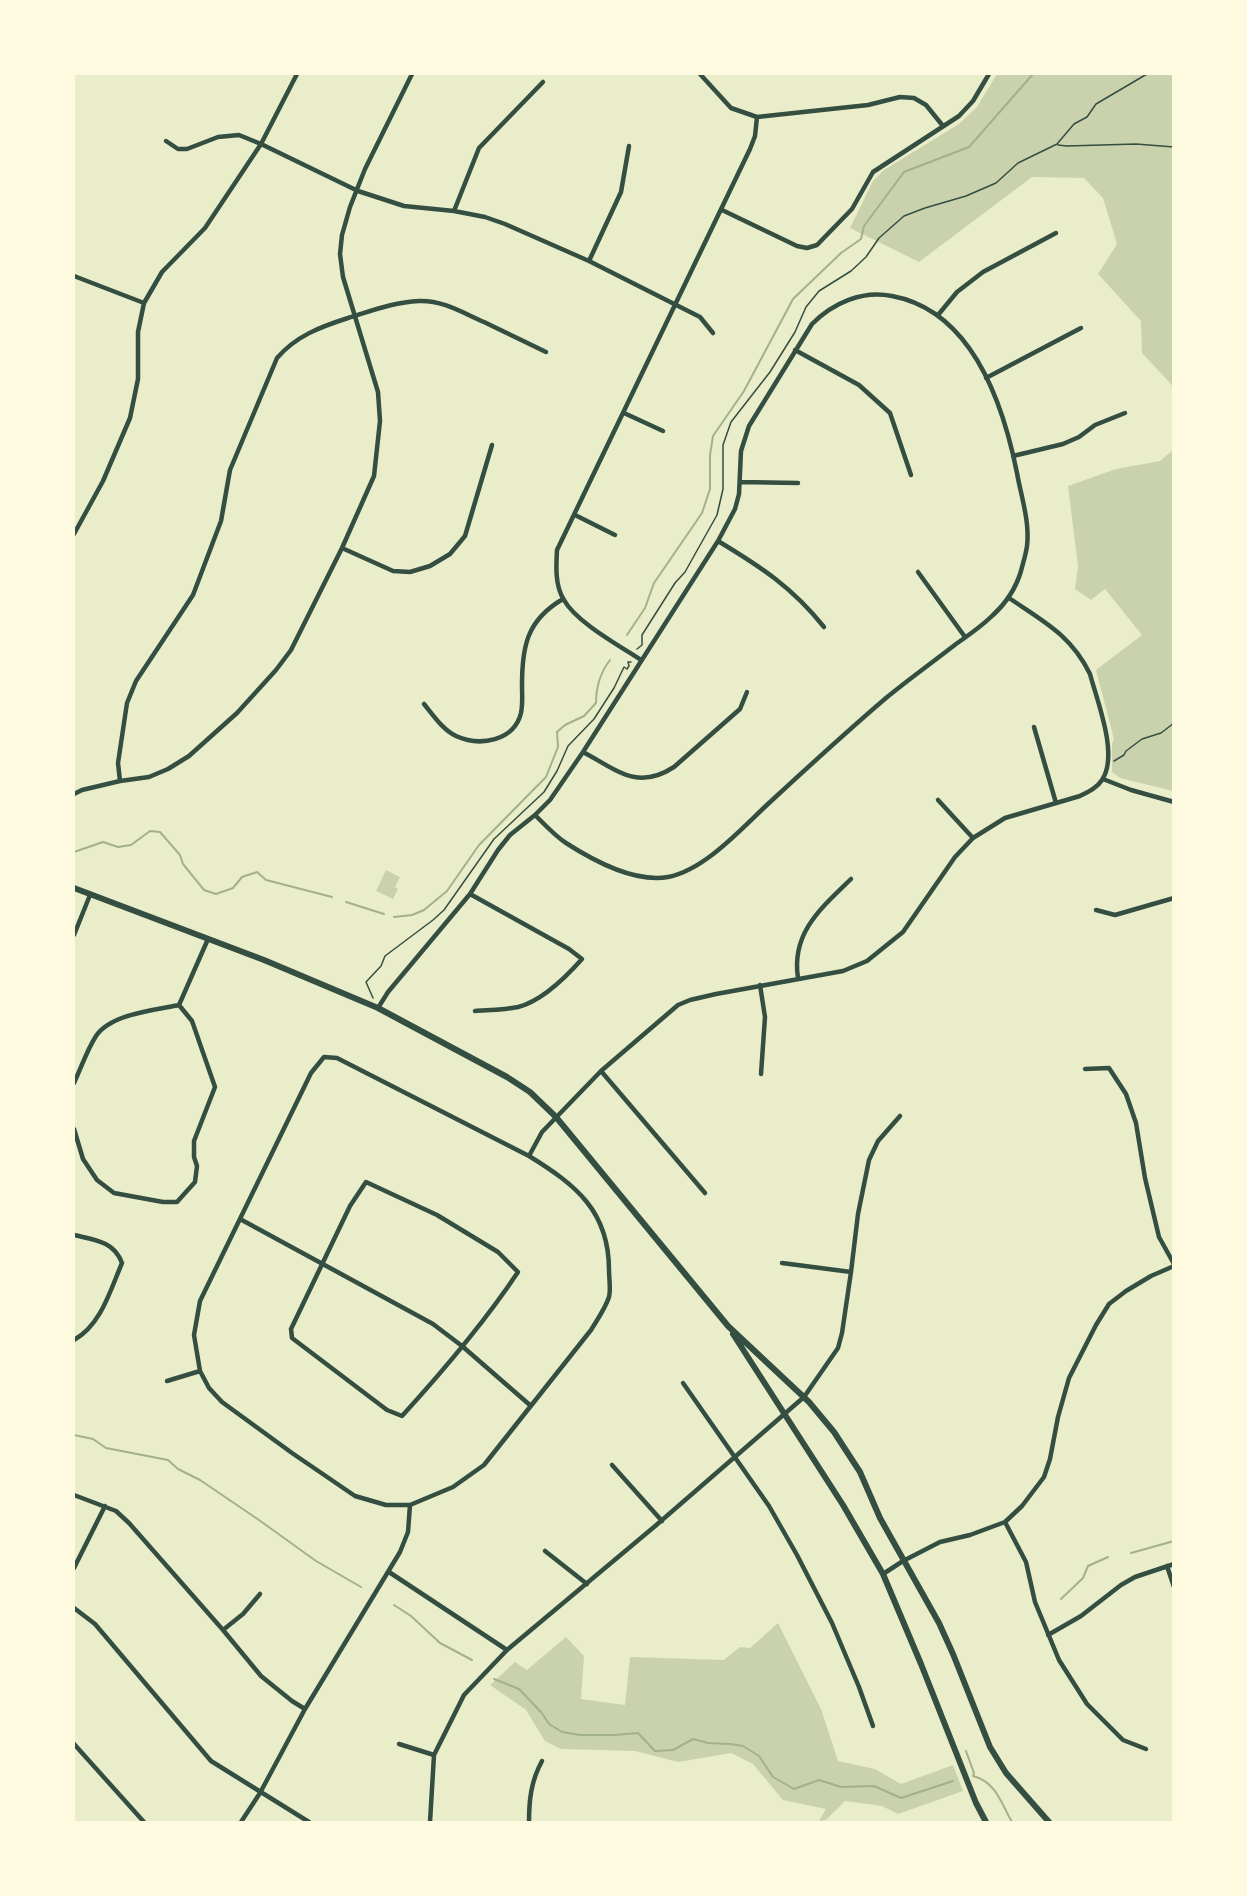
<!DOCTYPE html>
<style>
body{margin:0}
#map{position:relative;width:1247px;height:1896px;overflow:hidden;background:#e9edc9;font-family:"DejaVu Sans",sans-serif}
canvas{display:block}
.frame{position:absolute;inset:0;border:75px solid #fefae0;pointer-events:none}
</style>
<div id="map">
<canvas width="1247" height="1896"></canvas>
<div class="frame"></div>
</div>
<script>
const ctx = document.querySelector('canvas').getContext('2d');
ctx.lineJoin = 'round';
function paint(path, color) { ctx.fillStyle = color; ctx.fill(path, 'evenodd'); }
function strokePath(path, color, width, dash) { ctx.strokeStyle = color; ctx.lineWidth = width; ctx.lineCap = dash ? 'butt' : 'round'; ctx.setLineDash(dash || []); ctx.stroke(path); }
paint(new Path2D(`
 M997,74H1173V392L1171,384L1142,353L1141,321L1098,274L1117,244L1103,198L1084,178L1032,177L919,262L850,228L873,181L884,170L959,124L977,107Z
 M1173,450V791L1120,778L1112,772V744L1114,739L1096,670L1142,635L1105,589L1091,600L1075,589L1078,566L1068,486L1116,469L1160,461Z
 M386,870L400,877L395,887L398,889L393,899L376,891Z
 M778,1623L821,1709L838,1761L875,1769L901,1784L953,1765L963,1791L898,1814L882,1806L845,1801L826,1820L819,1821L826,1809L783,1800L753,1764L731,1753L678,1762L635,1751L561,1749L545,1741L526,1710L490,1685L515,1662L527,1670L566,1637L584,1656L581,1699L625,1705L630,1657L724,1660L740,1647L750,1648Z`), '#cad2ad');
strokePath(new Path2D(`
 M627,635L645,608L654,583L702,513L710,489V455L713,436L744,391L793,299L841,253L861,239L864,226L904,172L969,147L1033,74
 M74,852L103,842L118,847L131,845L150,831L160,832L180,855L183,864L204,890L216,894L233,888L242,877L257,872L266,880L332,897
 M346,902L384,914
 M394,917L412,915L424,910L447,891L479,845L546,777L558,747L557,732L565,725L584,716L596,703C596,687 600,673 610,660
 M74,1435L93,1439L106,1448L168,1460L178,1469L200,1480L259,1520L316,1561L361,1587
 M1131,1553L1174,1541
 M1061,1599L1083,1578L1088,1566L1108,1557
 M394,1605L411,1616L440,1643L472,1660
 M494,1679L519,1689L541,1712L549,1724L562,1732L580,1735H615L638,1733L655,1751L673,1750L693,1739L708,1743L730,1744L743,1746L759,1756L773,1777L794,1789L819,1780L841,1787L874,1786L901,1798L953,1781
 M966,1751L974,1773L973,1776C996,1782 1001,1803 1012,1822`), '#a3b18a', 2);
strokePath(new Path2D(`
 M1058,145L1067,146L1136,144L1174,147
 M637,649L642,645V635L675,583L685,572L717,515L723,489V445L731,422L770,372L795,332L806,307L819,291L851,271L866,257L879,238L904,216L925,208L966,196L996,183L1018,163L1057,144L1074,124L1087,117L1096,104L1147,74
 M1114,761L1124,755L1126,751L1142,739L1161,733L1174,723
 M373,998L366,982L381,966L385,956L433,920L444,910L494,839L544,792L557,771L568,746L594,719L614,688L624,667L627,669L629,666L628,662H631`), '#344e41', 1.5);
strokePath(new Path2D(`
 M700,74L731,108L757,117L868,105L900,97L914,98L926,105L943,126
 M166,141L178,149H187L218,137L239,135L261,144L358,191L404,206L454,211L485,217L505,224L589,261L700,317L713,333
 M722,210L797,246L807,248L817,245L852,209L873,172L959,116L973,101L989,74
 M454,211L479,148L543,82
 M589,261L621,192L629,146
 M74,276L144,303
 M938,315L957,292L983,272L1056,233
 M795,350L859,385L890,413L911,475
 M986,378L1081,328
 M624,413L663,431
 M1013,456L1063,444L1079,437L1095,425L1125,413
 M740,482L798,483
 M575,515L615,535
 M74,534L103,481L130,418L138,379V332L144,303L162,272L205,228L261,144L297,74
 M718,541C761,567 792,587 824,627
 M342,548L393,571L410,572L430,566L450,554L465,536L492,445
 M918,572L965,637
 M641,660C620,646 576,622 564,600C555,586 556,567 557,550L750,149L755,136L757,117
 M424,704C433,715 443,730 456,736C480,747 514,741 521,713C523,704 522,694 522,685C522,646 527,620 563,599
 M1034,727L1056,803
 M583,752C617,770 637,791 674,767L740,709L747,692
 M1103,779L1131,790L1174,802
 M120,781L118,763L127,703L136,681L193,595L221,521L230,470L277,358C296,336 320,327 348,318C371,311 394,302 419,301C443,300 463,313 484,322C505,332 525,342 546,352
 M74,794L82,790L120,781L149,777L168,769L189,756L237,713L276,670L291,650L342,548L374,476L380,421L378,392L343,277L340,254L342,235L350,207L365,169L412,74
 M938,800L973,838
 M470,894L569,949L582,959C566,977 542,1001 518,1007C504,1010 489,1010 475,1011
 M1096,910L1115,915L1174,898
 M74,935L90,895
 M798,978C791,933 821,908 851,879
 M760,985L765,1017L761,1074
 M179,1005L208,939
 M378,1008L388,992L470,894L498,850L510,835L535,815L550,800L583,752L718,541L735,509L739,494L741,451L749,426L812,324C833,303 862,290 892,296C972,311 1003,403 1017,473C1021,496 1030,522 1027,546C1026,554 1023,563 1021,571C1016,588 1006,603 993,615C982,626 969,635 956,644C933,662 909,679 886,698C846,732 807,768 769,803C742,828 705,870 668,877C635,883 594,861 566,843C555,836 545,825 535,815
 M324,1057L337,1058L529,1156C576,1185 609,1211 609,1270C609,1279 611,1289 609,1297C605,1309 597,1320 591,1330L484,1465L453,1487L410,1505H386L355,1496L292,1453L222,1402L209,1388L200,1371L194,1335L200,1301L311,1073Z
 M1085,1069L1109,1068L1126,1094L1136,1123L1145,1178L1159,1237L1174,1264
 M601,1071L705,1193
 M74,1083C81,1068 87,1050 96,1036C111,1014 155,1010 179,1005
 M74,1129L83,1159L97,1180L114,1193L163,1202H177L195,1182L197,1166L194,1157V1141L215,1087L192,1021L179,1005
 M529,1156L542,1132L601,1071L678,1005L690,1000L716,994L843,971L867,961L903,932L955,857L973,838L1005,818L1080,796C1088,792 1097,788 1102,780C1119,755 1097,701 1090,674C1071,635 1043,621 1009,598
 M366,1182L437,1215L498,1252L518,1272C484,1323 443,1371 402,1416L387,1410L292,1338L291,1329L350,1206Z
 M240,1219L433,1324L462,1346L531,1406
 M74,1235C94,1240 114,1241 122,1263C110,1291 101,1325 74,1340
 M782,1263L851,1272
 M167,1381L200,1371
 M683,1383L769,1506L797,1555L832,1623L859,1687L873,1726
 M612,1465L662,1521
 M74,1495L116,1511L129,1523L223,1630L261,1676L292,1701L305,1709
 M1005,1522L1026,1562L1035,1602L1059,1660L1087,1704L1123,1740L1146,1749
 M545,1551L587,1584
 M1167,1566L1174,1587
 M74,1568L105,1506
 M389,1572L507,1650
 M883,1574L903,1561L940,1542L970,1535L1005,1522L1022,1506L1044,1477L1050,1459L1058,1417L1069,1378L1096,1325L1109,1304L1126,1291L1151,1276L1174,1266
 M74,1608L95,1624L211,1761L309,1822
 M223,1630L243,1614L260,1594
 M1048,1635L1081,1616L1121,1585L1135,1577L1174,1564
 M74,1744L144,1822
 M399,1744L434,1755
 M241,1822L260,1793L305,1709L400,1552L408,1532L410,1505
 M430,1822L434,1755L464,1695L507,1650L654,1527L804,1397L838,1348L842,1333L851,1272L858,1214L869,1160L878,1141L900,1116
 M529,1822C529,1800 531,1781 542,1761`), '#344e41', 4.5);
strokePath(new Path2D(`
 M74,888L264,960L378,1008L507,1077L530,1092L556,1117L728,1326L809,1402L834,1432L860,1472L880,1518L939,1623L953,1654L990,1747L1006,1773L1049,1822
 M733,1334L843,1505L883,1574L921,1664L976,1803L986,1822`), '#344e41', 6);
</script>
